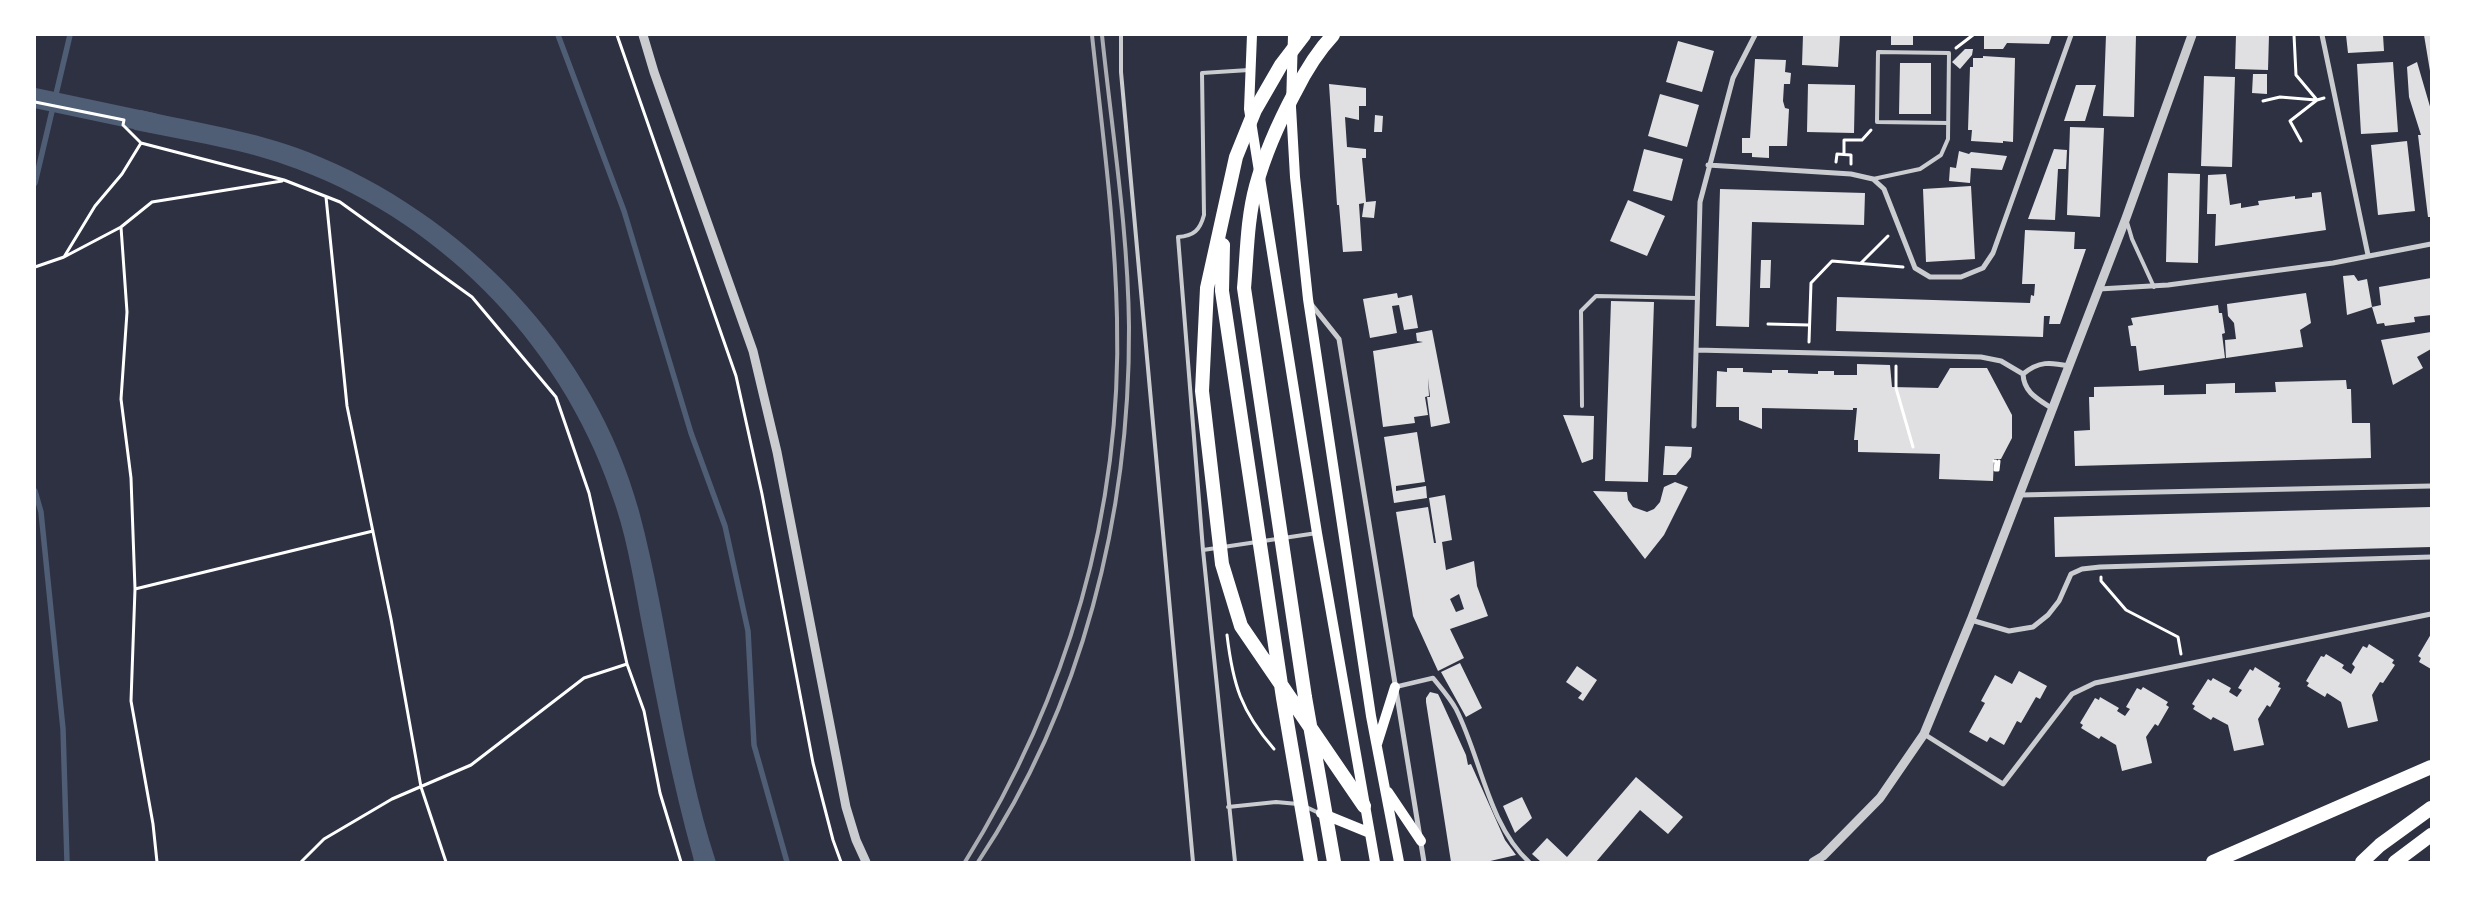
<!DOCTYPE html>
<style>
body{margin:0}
#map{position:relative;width:2466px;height:897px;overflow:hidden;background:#2d3142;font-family:Inter,sans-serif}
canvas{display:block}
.frame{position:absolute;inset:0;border:36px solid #fff;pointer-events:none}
</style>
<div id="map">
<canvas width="2466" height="897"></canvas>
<div class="frame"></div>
</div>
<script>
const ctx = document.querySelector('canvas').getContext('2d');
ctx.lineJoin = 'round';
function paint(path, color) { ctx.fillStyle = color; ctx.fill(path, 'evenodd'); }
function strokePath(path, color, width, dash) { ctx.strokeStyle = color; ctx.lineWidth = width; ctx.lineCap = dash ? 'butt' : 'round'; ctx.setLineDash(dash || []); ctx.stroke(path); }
paint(new Path2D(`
 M141,110C196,123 255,131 308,152C463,213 595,348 639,511C670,627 679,748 716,862H694L693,857C672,782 658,706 643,630C635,589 629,547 616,507C568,353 447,225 297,169C245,149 189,141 135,130L126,123L128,112Z`), '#4f5d75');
strokePath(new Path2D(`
 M558,35L624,211L691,433L725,526L748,631L754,745L787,862
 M35,183L70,35
 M35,491L41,512L63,729L67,862`), '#4f5d75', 5.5);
strokePath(new Path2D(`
 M35,98L153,123`), '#4f5d75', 20);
paint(new Path2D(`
 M1803,35H1840L1838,67L1802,65Z
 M1891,35H1913V45H1891Z
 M1984,35H2052L2049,44L2007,43L2003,49H1984Z
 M2106,35H2136L2134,117L2103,116Z
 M2236,35H2269L2268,70L2235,69Z
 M2346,35H2383L2384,51L2348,53Z
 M2424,35H2431V71H2430Z
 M1678,41L1714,51L1702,92L1666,82Z
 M1965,49H1973L1972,55L1960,69L1952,62Z
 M1983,56L2015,58L2013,142L2003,141V143L1971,141L1972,130H1968L1970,67H1973V58H1983Z
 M1755,59L1786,60L1785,72L1791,73L1790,84H1784L1783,101L1785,108L1789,109L1787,146H1769V158L1752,157V153H1742V138H1750Z
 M2393,62L2398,132L2361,134L2357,64Z
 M2417,62L2431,110V217H2428L2418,135H2421L2409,97L2407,67Z
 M1900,63H1931V114H1899Z
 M2253,74H2267V94L2252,93Z
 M2204,76L2235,77L2232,167L2201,166Z
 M1329,84L1366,88V106H1359V120L1345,117L1347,147L1366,149V158H1362L1366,202L1376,201L1374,218L1362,217L1364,203L1359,204L1362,251L1343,252L1339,205H1337Z
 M1808,84L1855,85L1854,133L1807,132Z
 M2076,85H2096L2085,121H2064Z
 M1660,94L1699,105L1687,147L1648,136Z
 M1375,115L1383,116L1382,132H1374Z
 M2070,127L2104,128L2100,217L2067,215Z
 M2407,141L2415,211L2378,215L2371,145Z
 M1644,149L1683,159L1672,201L1633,191Z
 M2054,149L2067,150L2066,169H2058L2055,220L2028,219Z
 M1959,151L1969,154L1971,152L2007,156L2002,170L1971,168L1970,183L1949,181L1950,167L1956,168Z
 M2168,173L2200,174L2198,263L2166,262Z
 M2226,174L2230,205L2241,203V208L2259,205L2258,201L2295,196V199L2312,197V193L2321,192L2326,230L2215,246L2216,214H2207L2208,175Z
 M1971,186L1975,259L1926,262L1923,189Z
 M1720,189L1865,193L1864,225L1752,222L1749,327L1716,326Z
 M1628,200L1665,216L1647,256L1610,241Z
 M2025,230L2075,232L2074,249H2086L2060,324H2049L2050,316H2044L2043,337L1836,331L1837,297L2030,303L2031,295L2034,296L2035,284H2022Z
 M1761,260H1771L1770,288H1760Z
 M2354,275L2358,281L2367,279L2372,307L2347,315L2343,276Z
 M2431,278V315L2414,317L2415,322L2385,326L2384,323L2377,324L2372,307L2381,305L2379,287Z
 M1397,293L1398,298L1412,295L1418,328L1404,330L1399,305L1392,306L1397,333L1370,338L1363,299Z
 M2306,293L2311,323L2300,330L2303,347L2226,358L2225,340L2236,339L2234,323L2228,316L2227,304Z
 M1611,301L1654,302L1648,482L1605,481Z
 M2218,305L2219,313H2222L2225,333L2222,334L2225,358L2139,371L2136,346H2131L2128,326L2133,325L2131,318Z
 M1432,330L1450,423L1431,427L1427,397H1430L1428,378L1429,396L1425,397L1428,415L1414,417L1415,423L1383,427L1373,351L1423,342L1417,341L1416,333Z
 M2431,332V349L2417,357L2423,368L2393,385L2381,340Z
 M1857,364L1890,365L1892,387L1938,388L1950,368H1987L2012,415V438L2001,459H1994L1993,481L1939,479L1940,454L1858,452V440H1854L1857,408H1853V410L1762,408V429L1739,420V407H1716L1717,371L1727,372V368H1743V372L1772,373V370H1788V373L1818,374V371H1834V375H1857Z
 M2346,380L2347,389H2351L2352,423H2370L2371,458L2075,466L2074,431L2090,430L2089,397H2094V387L2164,385V395L2206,394V384L2235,383V393L2276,392L2275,382Z
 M1563,415L1594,416L1593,459L1582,463Z
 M1417,432L1425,482L1396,486V491L1426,486L1427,498L1394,503L1384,437Z
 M1665,446L1692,447L1691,457L1676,475H1663Z
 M1675,482L1688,487L1664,535L1645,559L1593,491L1627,492L1628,500L1633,507L1647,512L1654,509L1660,502L1664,487Z
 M1445,495L1452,540L1442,542L1446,570L1474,561L1477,586L1488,616L1450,629L1464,658L1438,671L1413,616L1396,512L1428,507L1434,543H1436L1429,498ZM1459,594L1464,609L1456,612L1450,599Z
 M2431,507V547L2055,557L2054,517Z
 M2431,634V669L2419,662L2421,658L2418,656Z
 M2369,644L2394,660L2392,663L2395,665L2383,683L2380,682L2372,695L2378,721L2348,728L2341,702L2327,693L2325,697L2307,686L2309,683L2306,681L2321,656L2324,657L2326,654L2344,665L2342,668L2351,674L2355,667L2352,664L2363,646L2367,648Z
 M1460,663L1482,708L1466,717L1441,672Z
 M1577,666L1597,680L1583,701L1578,698L1582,693L1566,682Z
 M2255,667L2280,683L2278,687L2281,688L2270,707L2267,705L2258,719L2264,745L2234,751L2228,725L2213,717L2211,720L2193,709L2195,706L2192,704L2208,679L2211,681L2213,678L2231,688L2229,692L2237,697L2242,690L2238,688L2250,669L2253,671Z
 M2019,671L2047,686L2040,699L2036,697L2021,723L2017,721L2004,745L1990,737L1987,742L1969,732L1985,703L1981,701L1995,675L2012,684Z
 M2143,687L2168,702L2166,705L2169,707L2158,726L2155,724L2146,737L2152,763L2122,771L2116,745L2101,736L2099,739L2081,728L2083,725L2080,723L2095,698L2099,700L2100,697L2119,708L2117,711L2125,716L2130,709L2126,707L2137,688L2141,690Z
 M1430,692L1438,694L1440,698L1466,755L1468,765L1471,764L1505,840L1516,855L1486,862H1451L1426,702V698Z
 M1636,777L1683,817L1668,834L1640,810L1596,862H1541L1532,854L1547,838L1567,857Z
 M1522,797L1532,818L1515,833L1503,806Z`), '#e0e0e3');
strokePath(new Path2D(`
 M617,35L736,376L762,494L813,763L833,840L841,862
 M2294,35L2296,75L2317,100
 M1956,48L1973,35
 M2263,101L2280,97L2316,100
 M35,102L124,120L123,125L141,143L284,180L340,202L472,297L556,397L589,493L627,664L644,711L660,793L681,862
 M2301,141L2290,121L2317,100L2324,98
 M1844,154V140H1862L1871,130
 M1836,162L1837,154L1851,155V164
 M326,197L347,406L391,619L421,787L446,862
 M64,257L95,206L122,174L141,143
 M1861,263L1888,236
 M35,267L64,257L121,227
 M1768,324L1809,325
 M1809,342L1811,283L1832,261L1903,267
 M1896,366V388L1913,447
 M1994,461H1996L1995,470H1998L1999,461
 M2101,577V581L2126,610L2178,637L2181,654
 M135,589L373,531
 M1227,635C1233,685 1241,711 1274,749
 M157,862L153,824L131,701L135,589L131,478L121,399L127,312L121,227L152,202L282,181
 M301,862L324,839L392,799L471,765L584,678L627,664`), '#fff', 3);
strokePath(new Path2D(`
 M1121,35V72L1193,862
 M1873,179L1920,169L1941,155L1948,139L1949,53L1878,52L1877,122L1948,123
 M2127,222L2132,239L2154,287
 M1582,406L1581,311L1596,296L1698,298
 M1203,550L1317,533
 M1304,806L1321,814
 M1228,807L1276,802L1298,804
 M1235,862L1203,550L1178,237C1194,236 1200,230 1204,215L1202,73L1249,70`), '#caccd0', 4);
strokePath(new Path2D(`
 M1395,687L1433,678C1441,688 1450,698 1456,709C1481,758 1488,824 1529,862`), '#caccd0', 4.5);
strokePath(new Path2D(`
 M2322,35L2368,255
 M1708,165L1851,174L1873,179L1884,189L1915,268L1930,277H1961L1983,268L1993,253L2071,35
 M2099,289L2168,285L2333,263L2431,244
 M1311,304L1339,339L1424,862
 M1696,350L1981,357L2001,361L2023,374
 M2053,409C2038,399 2024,393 2023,374C2039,361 2050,362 2069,366
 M1694,426L1700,202L1733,78L1755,35
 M2020,495L2431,486
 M1971,620L2009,631L2033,627L2048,615L2059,601L2071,574L2082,569L2100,567L2431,557
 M1924,734L2003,784L2072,694L2095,683L2431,614`), '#caccd0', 5);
strokePath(new Path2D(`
 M643,35L654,72L753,351L777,452L846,807L856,840L866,862
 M1813,862L1823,856L1880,798L1924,734L1971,620L2126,218L2192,35`), '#caccd0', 9);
strokePath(new Path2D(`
 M1252,35L1249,109L1317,533L1375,862
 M1293,35L1291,107L1295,177L1308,299L1371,716L1399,862
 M1377,744L1395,687
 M1388,792L1421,841
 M1321,813L1370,833`), '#fff', 10);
strokePath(new Path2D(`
 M1304,35L1281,65L1255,110L1236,157L1207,288L1202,391L1222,564L1241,626L1364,806
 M1333,35C1318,51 1305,72 1295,92C1279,122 1265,153 1256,186C1247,219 1247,255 1244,288L1305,697L1334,862
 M1223,245L1222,291L1283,698L1311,862
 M2213,862L2431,767
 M2362,862L2380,845L2431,808
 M2395,862L2431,835`), '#fff', 14);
strokePath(new Path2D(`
 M965,862C1067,698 1122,512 1117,318C1115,224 1102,129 1092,35
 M978,862C1082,706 1130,514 1129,327C1128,229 1112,132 1102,35`), '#abadb3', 4);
</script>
